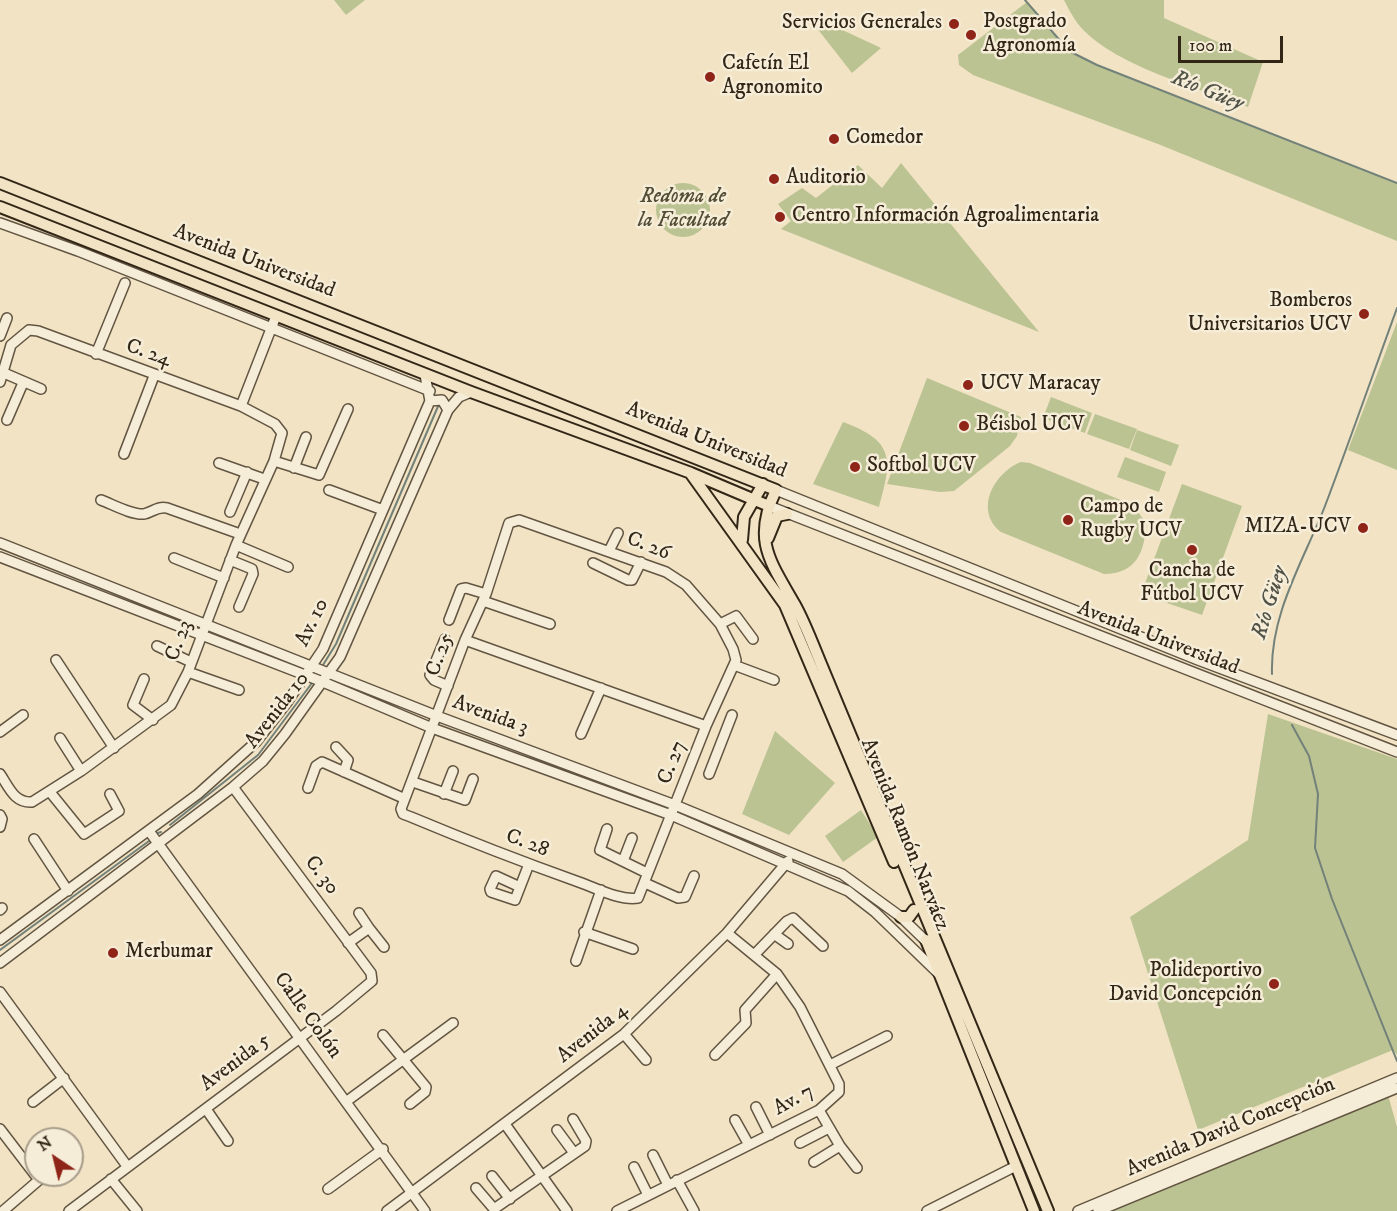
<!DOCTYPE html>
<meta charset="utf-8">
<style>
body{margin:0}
#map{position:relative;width:1397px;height:1211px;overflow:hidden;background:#f1e3c3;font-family:"IM FELL DW Pica",serif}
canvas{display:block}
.north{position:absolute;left:24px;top:1127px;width:60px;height:60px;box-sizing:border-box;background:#f6edd8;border:2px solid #a89d8b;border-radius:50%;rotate:325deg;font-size:16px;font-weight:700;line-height:24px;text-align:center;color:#322617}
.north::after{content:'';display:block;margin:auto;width:21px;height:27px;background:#8f2418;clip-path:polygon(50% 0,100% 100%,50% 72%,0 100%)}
.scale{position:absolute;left:1178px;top:36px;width:105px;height:27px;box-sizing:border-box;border:3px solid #322617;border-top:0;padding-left:8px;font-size:18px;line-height:21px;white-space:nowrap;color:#322617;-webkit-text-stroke:4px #f6edd8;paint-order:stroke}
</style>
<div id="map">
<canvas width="1397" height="1211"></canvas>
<div class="north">N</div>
<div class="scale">100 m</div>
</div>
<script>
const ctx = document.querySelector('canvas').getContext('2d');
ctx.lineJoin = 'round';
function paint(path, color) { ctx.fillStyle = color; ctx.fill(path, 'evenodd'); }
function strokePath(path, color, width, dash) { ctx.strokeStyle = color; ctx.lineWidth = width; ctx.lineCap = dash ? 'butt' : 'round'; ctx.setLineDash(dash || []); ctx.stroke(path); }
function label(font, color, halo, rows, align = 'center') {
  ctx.font = font + ' "IM FELL DW Pica",serif'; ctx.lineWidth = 5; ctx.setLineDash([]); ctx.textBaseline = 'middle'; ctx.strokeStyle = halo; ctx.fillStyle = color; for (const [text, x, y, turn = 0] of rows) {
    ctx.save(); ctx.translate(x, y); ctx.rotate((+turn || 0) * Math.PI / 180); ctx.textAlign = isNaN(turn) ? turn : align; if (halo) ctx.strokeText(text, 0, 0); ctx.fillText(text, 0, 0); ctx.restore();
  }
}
paint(new Path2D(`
 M334,0H365L346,15Z
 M1064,0H1164V18L1263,62L1248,107C1199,88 1111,65 1078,24C1073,17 1068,8 1064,0Z
 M1027,2L1069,51L1097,65L1397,183V241L1158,144L973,75L959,65L958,55Z
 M821,20L881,48L852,73L816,27Z
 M901,163L1039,332L781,229L791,221L778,204L802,188L816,198L858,165L882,188Z
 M656 210a27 27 0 1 1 54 0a27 27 0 1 1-54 0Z
 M1397,322V470L1348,450Z
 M927,378L1021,417L1017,436L1010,446L954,491L940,492L887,484Z
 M1051,397L1092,413L1085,433L1043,418Z
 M1095,414L1137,429L1129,449L1087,434Z
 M843,422C894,441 893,458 879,507L813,484Z
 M1137,430L1179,445L1171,466L1130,450Z
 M1125,457L1166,472L1159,492L1117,477Z
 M1021,462L1030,463L1133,505L1146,523C1145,552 1136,574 1104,574L1001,532C974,511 993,473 1021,462Z
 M1182,484L1242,506L1202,615L1141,594Z
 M1268,714L1397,759V1055L1393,1050L1198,1130L1130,917L1248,840Z
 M775,731L835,783L789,835L742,814Z
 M861,810L878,837L843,862L825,836Z
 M1388,1095L1397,1127V1211H1109Z`), '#bbc393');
strokePath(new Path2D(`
 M1025,0L1069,51L1097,65L1397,183
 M323,665L336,644L439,404
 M1272,674C1270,613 1304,560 1325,506C1350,440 1373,374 1397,308
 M1292,725L1309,756L1318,794L1315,848L1332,899L1397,1061
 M170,825L258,755L312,683
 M158,833L161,832
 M0,950L149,841`), '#728179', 2);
const minor = new Path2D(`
 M0,223L78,251L430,391
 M0,336L7,318
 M96,354L125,283
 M4,373L41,389
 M0,382L11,345L29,330L38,331L241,406L275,424L282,433L274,461L236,545L188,672L171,705L81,771L32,802C14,803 9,787 0,774
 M430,401L442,400L448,410
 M241,406L276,316
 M7,420L23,383
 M124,454L154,376
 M274,461L319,475L348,409
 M219,463L264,479
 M294,468L306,437
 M329,490L383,510
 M776,490L1198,660L1397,735
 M101,500C112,504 131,515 144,514C153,512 157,506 167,508L240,534
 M769,506L1397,752
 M230,512L247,472
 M519,520L666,572L686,585L720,624L733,649L736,660L706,726L638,898C619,901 594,887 576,881C520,861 466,840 411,817L403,814L401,809L465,640L486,594L509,523Z
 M0,543L437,716L675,805L842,874L901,917L930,945
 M236,545L288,567
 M609,551L618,533
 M0,557L323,682L432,728L671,815L848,891L875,912L939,974
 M174,558L224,578
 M230,560L252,569L253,574L239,607
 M593,563L628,580H632L641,562
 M483,601L550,624
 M449,620L461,589L466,588L486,594
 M720,624L736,616L753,639
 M445,639L430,675L434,680L448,686
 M465,640L706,726
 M157,646L191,662
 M56,660L114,748
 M734,665L774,680
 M188,672L239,690
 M144,679L133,705L153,720
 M0,732L23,715
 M581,734L601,688
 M60,738L81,771
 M336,747L348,760L344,772
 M709,774L732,715
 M413,782L465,800L473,779
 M308,788L316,766L322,762L403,798
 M50,792L84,834L119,811L110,794
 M444,794L453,771
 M0,815L2,819L0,827
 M607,829L600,850L647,873
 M149,831L425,1211
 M34,839L68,891
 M623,861L632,838
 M645,883L678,898L685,897L694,876
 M520,887L496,876L490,889L491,892L515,900L529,864
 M0,910L2,908
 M359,913L369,928
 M584,932L633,949
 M774,934L788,944
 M0,940L198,794L256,742L288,701L323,649L430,401L425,375
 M348,943L369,928L384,947
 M755,954L787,921L793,918L823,946
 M576,961L601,890
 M0,963L233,787L263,761L285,734L340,657L448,410L459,397L471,392
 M0,992L127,1166
 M624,1034L646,1060
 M383,1035L426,1087L425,1092L410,1104
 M715,1055L746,1023L745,1010L777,974
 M830,1065L887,1036
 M347,1101L453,1023
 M33,1102L64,1078
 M756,1107L770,1135
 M206,1109L228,1141
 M819,1110L840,1146L857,1168
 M735,1120L749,1145
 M505,1124L567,1211
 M0,1129L39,1180L3,1211
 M557,1130L574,1153
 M800,1143L829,1128
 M653,1155L668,1185
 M814,1162L840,1146
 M634,1167L648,1195
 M492,1176L510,1199
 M111,1179L137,1211
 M677,1180L694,1211
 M476,1188L494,1209L585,1146L586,1141L573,1119
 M328,1189L383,1149
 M69,1211L336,1011L372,981L371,973L233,787
 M387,1211L624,1034L727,933L788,861
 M617,1211L819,1110L839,1092V1084L800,1007L777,974L727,933
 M927,1211L1016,1166
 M1078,1211L1397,1078
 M1098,1211L1397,1088`);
const major = new Path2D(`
 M0,183L776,490C752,540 770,561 795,605C805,623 813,645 821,664L1048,1211
 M0,207L471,392L691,473L769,506
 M691,474L785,605L894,862
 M768,538L777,516L787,514
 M742,540L744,517L763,484
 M901,917H909L914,910
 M926,940L1034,1211`);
strokePath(minor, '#625542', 12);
strokePath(major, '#322617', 14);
strokePath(minor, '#f6edd8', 9);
strokePath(major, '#f1e3c3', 10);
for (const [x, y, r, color] of [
 [954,24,6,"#8f2418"],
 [971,35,6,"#8f2418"],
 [710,77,6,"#8f2418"],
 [834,139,6,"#8f2418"],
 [774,179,6,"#8f2418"],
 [780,217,6,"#8f2418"],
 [1364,314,6,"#8f2418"],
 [968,385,6,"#8f2418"],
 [964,426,6,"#8f2418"],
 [855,467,6,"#8f2418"],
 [1068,520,6,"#8f2418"],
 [1363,528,6,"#8f2418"],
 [1192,550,6,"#8f2418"],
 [113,953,6,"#8f2418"],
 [1274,984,6,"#8f2418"]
]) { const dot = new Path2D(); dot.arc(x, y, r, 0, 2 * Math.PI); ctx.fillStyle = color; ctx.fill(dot); strokePath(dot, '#f6edd8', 2); }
label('21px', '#322617', '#f6edd8', [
 ["Postgrado",983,23],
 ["Agronomía",983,47],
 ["Servicios Generales",942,24,"right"],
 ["Cafetín El",722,65],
 ["Agronomito",722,89],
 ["Comedor",846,139],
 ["Auditorio",786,179],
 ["Centro Información Agroalimentaria",792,217],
 ["Bomberos",1352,302,"right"],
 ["Universitarios UCV",1352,326,"right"],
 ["UCV Maracay",980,385],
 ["Béisbol UCV",976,426],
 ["Softbol UCV",867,467],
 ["Campo de",1080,508],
 ["Rugby UCV",1080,532],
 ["MIZA-UCV",1351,528,"right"],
 ["Cancha de",1192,572,"center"],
 ["Fútbol UCV",1192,596,"center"],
 ["Merbumar",125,953],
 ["Polideportivo",1262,972,"right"],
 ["David Concepción",1262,996,"right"]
], 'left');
label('italic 21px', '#544d36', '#f6edd8', [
 ["Redoma de",683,198],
 ["la Facultad",683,222]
]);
label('21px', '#322617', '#f6edd8', [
 ["Avenida Universidad",254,262,21],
 ["C. 24",148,354,20],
 ["Avenida Universidad",706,441,22],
 ["C. 26",648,547,22],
 ["Av. 10",313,623,-64],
 ["Avenida Universidad",1158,639,21],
 ["C. 23",180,641,-69],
 ["C. 25",441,655,-69],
 ["Avenida 10",278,711,-52],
 ["Avenida 3",490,716,20],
 ["C. 27",673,763,-68],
 ["Avenida Ramón Narváez",904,835,68],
 ["C. 28",527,844,21],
 ["C. 30",321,876,53],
 ["Calle Colón",307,1016,54],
 ["Avenida 4",593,1034,-38],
 ["Avenida 5",236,1063,-37],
 ["Av. 7",794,1101,-29],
 ["Avenida David Concepción",1231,1128,-23]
]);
label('italic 22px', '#525348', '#f6edd8', [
 ["Río Güey",1207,92,22],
 ["Río Güey",1271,603,-73]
]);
</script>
